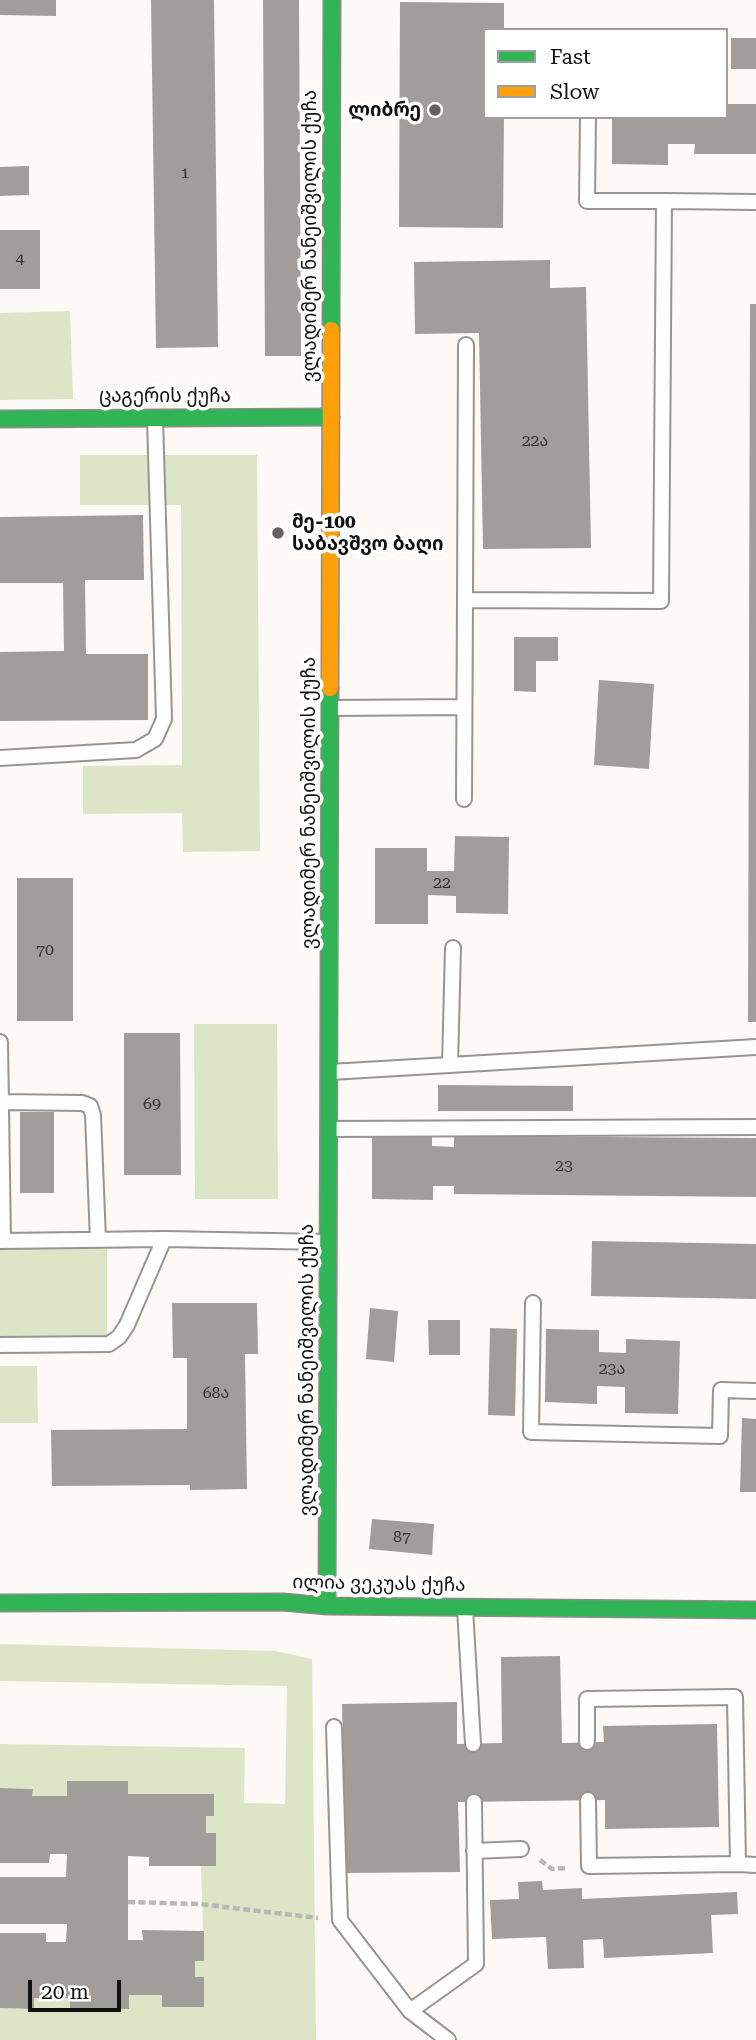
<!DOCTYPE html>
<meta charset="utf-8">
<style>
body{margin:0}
#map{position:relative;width:756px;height:2040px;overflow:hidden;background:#fcf9f6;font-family:"Roboto Serif",serif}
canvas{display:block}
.legend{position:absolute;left:483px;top:28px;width:245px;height:91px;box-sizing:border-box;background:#fff;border:2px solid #9f9f9f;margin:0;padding:9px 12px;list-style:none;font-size:21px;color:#101010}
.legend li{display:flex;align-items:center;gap:14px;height:35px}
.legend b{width:35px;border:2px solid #9f9f9f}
.scale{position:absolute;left:28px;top:1980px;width:93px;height:32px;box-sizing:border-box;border:4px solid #101010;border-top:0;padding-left:9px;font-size:21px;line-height:24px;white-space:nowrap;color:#101010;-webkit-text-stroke:5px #fff;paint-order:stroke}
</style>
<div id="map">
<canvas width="756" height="2040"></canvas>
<ul class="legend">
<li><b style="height:9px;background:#30b455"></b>Fast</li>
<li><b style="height:9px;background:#ff9f0a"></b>Slow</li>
</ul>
<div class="scale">20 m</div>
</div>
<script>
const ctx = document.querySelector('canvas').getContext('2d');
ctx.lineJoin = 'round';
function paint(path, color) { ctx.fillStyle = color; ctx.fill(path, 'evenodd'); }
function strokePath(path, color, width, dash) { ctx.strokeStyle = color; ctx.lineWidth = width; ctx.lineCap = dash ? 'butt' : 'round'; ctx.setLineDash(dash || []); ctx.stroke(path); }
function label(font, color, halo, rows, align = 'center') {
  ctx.font = font + ' "Roboto Serif","Noto Sans Georgian",serif'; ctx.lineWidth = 7; ctx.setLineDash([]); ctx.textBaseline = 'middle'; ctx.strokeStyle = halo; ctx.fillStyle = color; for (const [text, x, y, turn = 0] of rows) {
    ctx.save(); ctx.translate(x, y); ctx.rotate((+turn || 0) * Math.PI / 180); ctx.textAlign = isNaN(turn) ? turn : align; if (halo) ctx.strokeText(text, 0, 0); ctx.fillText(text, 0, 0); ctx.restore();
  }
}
paint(new Path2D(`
 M70,311L73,399L0,400V313Z
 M80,455H257L260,851L183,852L182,813L83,814V766L182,765L181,505H80Z
 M194,1024H277L278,1199H195Z
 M0,1246L107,1247V1339L0,1338Z
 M0,1366H37L38,1423H0Z
 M0,1644L275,1651L312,1659L316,2040H0V2008L34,2009V1998H70V2008L129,2009V1995H162V2007H204V1977H195V1961H204L201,1866L215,1833H206V1816H214L213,1794H128V1781H67V1796H32V1789L0,1788V1744L245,1748L244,1803L285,1804L287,1686L0,1681Z`), '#dde5c7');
paint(new Path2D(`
 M0,0H56V16L0,15Z
 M151,0H214L218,347L156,348Z
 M263,0H299L301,356H265Z
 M400,2L504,3V30H485V117H504L503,228L399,227Z
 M731,38H756V69H731Z
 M726,104H756V154H694L695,144H668V165L612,164V117H726Z
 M29,166V195L0,196V167Z
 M0,230H40V289H0Z
 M550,260V288L586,287L591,548L483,549L479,333L415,334L414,262Z
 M750,304H756V1022H748Z
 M143,515L144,580H85L86,654H148V720L0,721V652L64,651L63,583H0V517Z
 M514,637H558V661H536V692L514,691Z
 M599,680L654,684L649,769L594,765Z
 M455,836L509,837L508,914L456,913V896L428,895V924H375V848H427V871H454Z
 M17,878H73V1021H17Z
 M124,1033H180L181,1175H124Z
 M438,1085L573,1086V1111H438Z
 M20,1112H54V1193H20Z
 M372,1130L432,1131V1146L454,1147V1136L756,1138V1197L454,1194V1186H433V1200L372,1199Z
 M592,1241L756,1244V1299L591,1296Z
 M172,1303H257L258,1354H245L247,1489L190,1490V1485L52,1486L51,1430L187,1429V1358H173Z
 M370,1308L398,1311L394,1362L366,1359Z
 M428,1320H460V1355H429Z
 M490,1328L517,1329L515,1416L488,1415Z
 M546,1329L599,1330V1352L626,1353V1339L680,1341L678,1414L625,1413V1387L597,1386V1404L545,1402Z
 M742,1418L756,1419V1492H740Z
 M372,1519L434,1524L432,1555L369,1549Z
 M560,1656L562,1743L604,1742L603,1726L717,1724L719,1827L605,1829V1800L458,1802L460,1872L346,1873L342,1704L457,1702V1744L502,1743L501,1657Z
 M67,1781H128V1794H214V1816H206V1833H216V1866H149V1857L128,1856V1940H143L142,1930L204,1931V1961H195V1977H204V2007H162V1995H129V2009L70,2008V1998H34V2009L0,2008V1933H46V1942H66L67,1924H0V1877H66L67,1854H50L49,1863H0V1788L33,1789L32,1796H67Z
 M542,1881L543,1890L582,1888V1899L737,1892L738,1914L711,1915L713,1953L604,1958L603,1939L583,1940L584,1968L548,1969L546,1937L492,1939L490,1900L519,1899L518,1882Z`), '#a09d9b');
const lane = new Path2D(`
 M588,117L587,201H664
 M465,600L466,345
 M330,708L464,707
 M0,758L136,750L155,739L164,719L155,419
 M464,799L465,600L661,601L664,201L756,202
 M0,1042L3,1241
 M450,1065L453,948
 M330,1072L756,1047
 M1,1102L82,1103L90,1106L93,1115L98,1240
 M330,1129L756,1127
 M0,1241L164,1239L327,1242
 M533,1303L531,1432L720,1436L721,1390L756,1391
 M0,1345L109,1344L119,1337L127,1325L164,1239
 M465,1609L473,1744
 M334,1727L340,1920L410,2011L448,2040
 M587,1742V1699L735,1697L738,1864L589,1866L588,1800
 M474,1851L521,1849
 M738,1864L756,1865
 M410,2011L476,1964L474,1802`);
const fast = new Path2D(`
 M331,330L332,0
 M0,419L331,417
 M0,1603L283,1602L327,1606L756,1610
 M327,1606L330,688`);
const slow = new Path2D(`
 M330,688L331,330`);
strokePath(lane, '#969594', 18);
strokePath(fast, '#8d8c8a', 19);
strokePath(slow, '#8d8c8a', 19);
strokePath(new Path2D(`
 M540,1860L552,1869L567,1868
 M128,1902L199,1904L318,1918`), '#b9b8b8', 4.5, [7, 3.5]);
strokePath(lane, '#fffefe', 14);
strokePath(fast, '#30b455', 16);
strokePath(slow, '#ff9f0a', 16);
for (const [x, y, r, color] of [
 [435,110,7,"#636260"],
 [278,533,7,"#636260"]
]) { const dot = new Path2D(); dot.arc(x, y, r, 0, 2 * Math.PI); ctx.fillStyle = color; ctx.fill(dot); strokePath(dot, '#fff', 2.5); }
label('16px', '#343333', null, [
 ["1",185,173],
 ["4",20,259],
 ["22ა",535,441],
 ["22",442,883],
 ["70",45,950],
 ["69",152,1104],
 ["23",564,1166],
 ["23ა",612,1369],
 ["68ა",216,1393],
 ["87",402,1537]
]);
label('bold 19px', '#101010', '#fff', [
 ["ლიბრე",421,110],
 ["მე-100",292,522,"left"],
 ["საბავშვო ბაღი",292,544,"left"]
], 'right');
label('19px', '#101010', '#fff', [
 ["ვლადიმერ ნანეიშვილის ქუჩა",310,236,-90],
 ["ცაგერის ქუჩა",165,396],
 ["ვლადიმერ ნანეიშვილის ქუჩა",309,803,-90],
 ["ვლადიმერ ნანეიშვილის ქუჩა",307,1370,-90],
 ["ილია ვეკუას ქუჩა",379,1584,1]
]);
</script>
